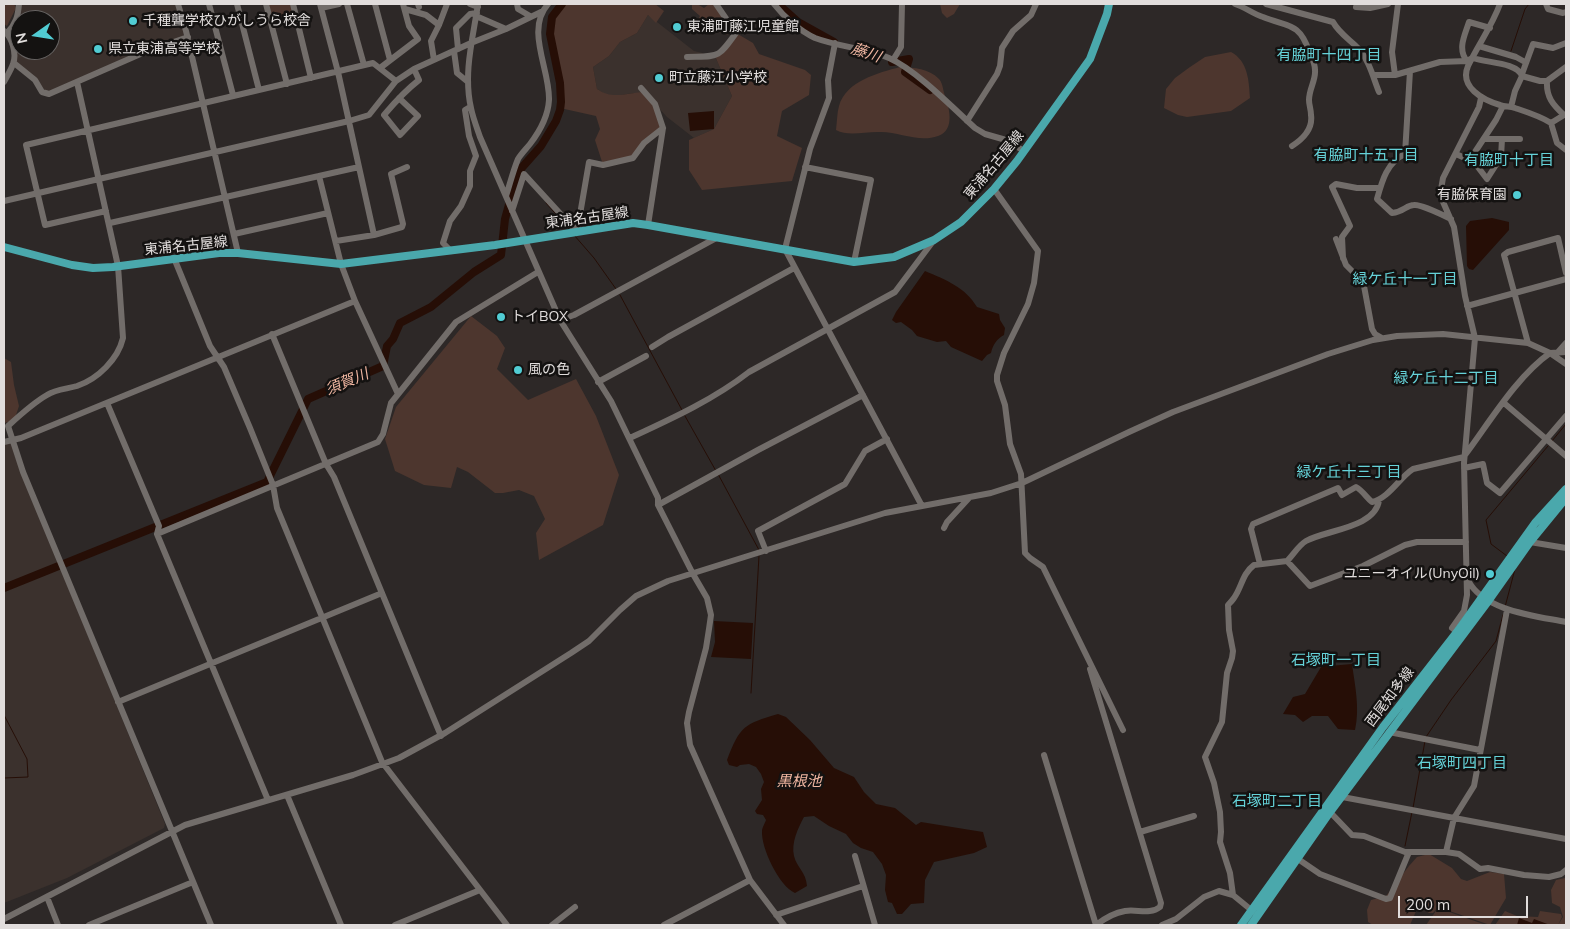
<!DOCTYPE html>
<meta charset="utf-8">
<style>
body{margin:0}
#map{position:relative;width:1570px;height:929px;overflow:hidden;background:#2d2827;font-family:Mulish,sans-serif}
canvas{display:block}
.frame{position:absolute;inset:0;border:5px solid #e1dddc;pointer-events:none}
.north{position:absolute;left:10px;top:10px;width:50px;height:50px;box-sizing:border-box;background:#141211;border:1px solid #666362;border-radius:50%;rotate:257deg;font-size:14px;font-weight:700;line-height:20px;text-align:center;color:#e1dddc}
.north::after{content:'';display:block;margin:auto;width:18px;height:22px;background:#51ccd3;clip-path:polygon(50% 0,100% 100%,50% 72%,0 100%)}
.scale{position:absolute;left:1398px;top:896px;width:130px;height:22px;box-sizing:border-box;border:2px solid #e1dddc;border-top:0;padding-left:6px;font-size:15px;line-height:18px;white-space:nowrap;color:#e1dddc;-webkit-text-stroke:4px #141211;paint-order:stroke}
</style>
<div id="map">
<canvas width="1570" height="929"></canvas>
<div class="frame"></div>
<div class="north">N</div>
<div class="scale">200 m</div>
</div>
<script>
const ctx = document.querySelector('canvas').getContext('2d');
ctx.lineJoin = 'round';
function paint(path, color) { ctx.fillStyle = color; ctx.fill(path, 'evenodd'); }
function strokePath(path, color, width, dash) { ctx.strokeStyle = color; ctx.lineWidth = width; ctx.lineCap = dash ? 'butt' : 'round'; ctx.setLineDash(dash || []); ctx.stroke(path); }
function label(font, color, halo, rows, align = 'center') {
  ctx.font = font + ' Mulish,"Noto Sans JP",sans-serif'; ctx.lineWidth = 5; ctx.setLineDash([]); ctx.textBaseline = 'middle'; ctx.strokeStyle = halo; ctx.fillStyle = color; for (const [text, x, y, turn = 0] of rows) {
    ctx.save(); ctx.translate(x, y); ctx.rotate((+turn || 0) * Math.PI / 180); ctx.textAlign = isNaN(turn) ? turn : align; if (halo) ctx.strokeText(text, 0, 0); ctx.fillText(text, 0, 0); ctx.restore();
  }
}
paint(new Path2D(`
 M19,4H176L184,32L183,37L57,91L42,92L35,80L14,63L7,33L14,26ZM20,20H50V50H20Z
 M648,15L694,51L715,56L732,96L714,129L694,138L667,117L655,104L633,93L616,96L606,95L597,89L593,67L609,56L620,42L637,33Z
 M13,440L14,454L165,824L164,828L67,878L4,903V444Z`), '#3b312d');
paint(new Path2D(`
 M4,4H14L16,8L7,26L4,24Z
 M266,4H293L296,14L270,19Z
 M562,4H655L664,11L656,23L648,15L637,33L620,42L609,56L593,67L597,89C613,100 625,93 644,92L655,104L663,128L634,158L603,165L595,140L600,129L596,116L560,108V90L551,43L553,14Z
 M692,4H697L704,8L709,4H713L731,29L727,35L720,32L712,34L697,21L700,16L692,9Z
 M940,4H960L954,14L947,18L942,13Z
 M736,33L753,43L759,54L805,70L811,75L809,95L782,111L777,136L802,148L792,181L702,190L689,170V140L714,129L732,96L715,56Z
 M1231,52C1248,61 1249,81 1250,98L1231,111L1187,117L1178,115L1164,108L1166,89L1175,78L1190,67L1205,57Z
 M900,67C915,68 928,68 939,79C942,82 943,88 944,93C949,106 956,130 938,136C919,143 900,132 881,132C866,131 849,137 836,130C837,122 837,113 839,106C846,81 878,73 900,67Z
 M471,316L497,336L505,348L497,369L528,400L576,379L596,416L619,475L603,525L539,560L536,533L545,519L534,496L519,490L503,493H495L468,472L457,467L451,488L424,485L395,471L385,439L396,407Z
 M4,358L11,362L14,385L19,406L14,421L4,423Z
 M1429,854L1452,868L1461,879L1467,881L1490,872L1504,874L1506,898L1490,925L1438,907L1433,913H1429L1426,911L1427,904L1420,902L1410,925H1373L1368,922L1367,910L1371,900L1386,896L1409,866L1417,857Z
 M1565,878L1566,879V925H1558L1563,917L1560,907L1552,903L1551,890L1556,880Z
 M1438,908L1486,925H1426Z
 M1505,911L1517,916L1538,917L1540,911L1561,914L1562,917L1558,925H1495Z`), '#4d362e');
paint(new Path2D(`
 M714,111V129L690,131L688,113Z
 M1492,218L1509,222V230L1473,270L1469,269L1467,266L1466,226L1470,221Z
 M925,271C946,280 965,287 977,307L999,314L1000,320L1005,328L1004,335C997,339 993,344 991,353L987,355L982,361L951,347L946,341L937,342L917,336L912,330L901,322L896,323L892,320L896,312Z
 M714,621L753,623L751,659L711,657L715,642Z
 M1325,663L1329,666L1352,664C1355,686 1360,708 1355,730L1338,729L1328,716H1312L1303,722L1295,715L1283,714L1293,697L1305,694L1321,667Z
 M778,714L786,717L810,740L834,768L854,777L864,792L876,804L895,808L916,825L921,822L983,832L987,847L974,853L934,862L925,880L924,903L911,904L902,914H897L892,903L888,902L885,890L886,875L882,864L873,852L861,848L853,843L846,834L829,826L814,816L804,817C798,828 791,843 794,856C797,868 806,872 807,886L795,893C779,886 761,848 762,831C762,828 765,823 766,820L763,815L757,814L755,811L762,800L761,789L764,782L761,774L756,767L749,764L740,765L737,767L729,765L727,760C740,726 744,724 778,714Z
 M1519,918L1532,923L1534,919L1550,925H1517Z`), '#260e06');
strokePath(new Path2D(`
 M1511,51L1525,9L1529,4
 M522,167L524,171
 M546,203L570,230
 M574,235L594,258L616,289
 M620,295L682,410
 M685,416L716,471
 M1552,441L1566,424
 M718,474L759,550
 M1507,556L1491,544L1486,520L1548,446
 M1505,607L1515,569
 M751,693L759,556
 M4,715L27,759L28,777L4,778
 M1426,737L1451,700L1496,641L1503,615
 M1413,808L1425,741
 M1405,846L1412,812`), '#260e06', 1);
strokePath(new Path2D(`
 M778,4L798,22L834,42
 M892,62L909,59L905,72L930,90
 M4,588L267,482L308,399L383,366L387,346L393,339L400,323L431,307L474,272L501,255L505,219L518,172L541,146L556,121L560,110L561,102L560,83L550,34L552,17L562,4`), '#260e06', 8);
strokePath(new Path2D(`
 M178,4L186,31L238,253
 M209,4L233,95
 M237,4L259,90
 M266,4L287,84
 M293,4L311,78
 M320,4L338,72L374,235
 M347,4L364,65
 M375,4L390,60
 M418,4L419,7
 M470,4L478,7
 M478,4C473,38 463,73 471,108C473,118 477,128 480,137L560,320L611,401L658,498V505L693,574L707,598L711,615L709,629L706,648L689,712L687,723L690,745L750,880L784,925
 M517,4L518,9L530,16
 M774,4C784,17 800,31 815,38C839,47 866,48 889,58C916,70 952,107 975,128L985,134L1006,140L1024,151
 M1235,4C1245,7 1253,14 1263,17C1288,27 1299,22 1309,51C1312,58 1315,63 1315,70C1316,80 1309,89 1309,100C1309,105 1311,109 1311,115C1313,129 1303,139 1292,146
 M1266,4L1333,22C1339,33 1349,39 1358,48C1369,60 1373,77 1379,92
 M1500,4C1492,26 1478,45 1468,66C1459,87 1483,100 1500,105C1505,107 1510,106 1515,108C1527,112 1540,116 1551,123L1557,143L1566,150
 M1546,4L1548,9L1563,13L1566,12
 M1356,7L1370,8L1388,4
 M321,8L339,4
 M405,9L426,15L439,25
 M476,16L506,29
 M4,31C12,37 17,54 13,64C11,70 7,76 4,82
 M7,33C16,24 18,16 19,4
 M835,43L828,80L829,98L810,149L785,249L922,506
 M1479,46L1516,57L1525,62
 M458,49L456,28L470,14L477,13
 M454,51L457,73L468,82
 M687,57C720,56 717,59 736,33L716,4
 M1473,58C1486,63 1517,62 1522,76L1540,81H1547
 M434,60L431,41L439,25L447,4
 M893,60L901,47L902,4
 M1467,61C1457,49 1465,35 1469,22L1490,28
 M14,63L35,80L42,92L49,94L145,52L188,37
 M380,68L418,39L409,26L403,4
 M1410,71L1405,154C1387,162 1382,181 1377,199L1392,213C1404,212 1406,205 1414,205C1420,204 1445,216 1451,219
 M1522,74L1533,44L1553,48L1566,43
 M1373,75H1395L1440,62L1467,61L1472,58
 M1395,75L1392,52L1398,4
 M77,82L118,266L123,338C118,359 98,379 77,386C67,389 56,389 47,395C33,403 20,415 8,426L23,472L211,925
 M641,88L655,104L663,128L648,225
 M399,98L418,116L400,135L384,115C395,102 406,90 419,80L414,69
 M1511,107L1515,91L1522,76
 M967,121L997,74L1000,66L1002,48L1013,31L1031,15L1036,4
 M1551,123L1564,115C1553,105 1546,97 1547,81L1566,67
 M1484,139H1520
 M1456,154L1467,159L1471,158L1487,179L1501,157L1502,139
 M1471,158L1496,120L1503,106
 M805,167L871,180L854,262
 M319,176L341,264L355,301L398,394
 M994,189L1038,251L1034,283L1028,304L1004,353L997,375V381L1005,405L1010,444L1021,474L1025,553L1030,558L1043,567L1123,730
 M506,196C510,184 513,171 518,159C521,154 526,149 530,144C540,131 548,117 549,100C550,69 525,30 548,4
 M4,201L349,121L369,115L396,81L414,69L471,43L506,29L541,12
 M106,211L45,225L26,145L373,63L396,81
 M512,211L524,174L577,232
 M110,223L359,167
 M577,232L589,162L603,165L633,158L644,143L663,128
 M234,234L328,213
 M1336,239L1346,265L1361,280L1364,286L1372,329L1375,334L1382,338
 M336,241L374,235L402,227L403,224L391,174L407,167
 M451,251L443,243L450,221L461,206L470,186V171L476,156L469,136L465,110L470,107
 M174,258L210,346L224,367L250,428L273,485L277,508L382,762L507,925
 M1343,258L1342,237L1350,226L1332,187L1336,184L1357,188H1380
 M1467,306L1566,279
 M560,320L574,315L718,237
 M272,334L326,464L334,477L441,736
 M1528,343L1504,255L1508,252L1558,238L1566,273
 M652,347L668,337L794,268
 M1558,352L1566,343
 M598,382L646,356
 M107,403L159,526L157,534L268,800
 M1504,403L1566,456
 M630,438C671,419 713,400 749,372L895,292L934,240
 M4,442L21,438L355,301
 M1465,455C1489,423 1517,376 1550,353L1566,364
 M1464,468L1483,464L1487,483L1500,493L1566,416
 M658,505L758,450L863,395
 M944,528L947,522L969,498
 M157,534L378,442L383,434L391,403L456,322L538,272
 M1530,542L1566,548
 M766,551L758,531L845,484L865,451L887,439
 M1287,561L1310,586L1363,566L1405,545L1417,542H1466
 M1260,564L1251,529L1253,524L1338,488L1342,495L1356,487C1363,491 1366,497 1372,502C1389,498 1399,478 1413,469L1464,457
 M1468,580C1483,611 1536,616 1566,622
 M1457,632L1452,628L1464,611L1467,595L1464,463L1475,338L1465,296L1454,227L1440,195L1443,178L1479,107L1481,98
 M1090,669L1161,903L1160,907C1150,915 1137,909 1125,911C1113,913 1105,918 1096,925
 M118,702L382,593
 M1389,732L1480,750
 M1044,755L1096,925
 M287,795L341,925
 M1337,796L1566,839
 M1330,812L1352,835L1364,836L1405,852H1446L1459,854L1480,869L1488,868L1524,875L1549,877L1561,874L1566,870
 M1140,832L1194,816
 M1446,852L1454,818L1474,786L1507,610
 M855,856L875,925
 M1298,859L1320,874L1386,899L1390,898L1409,852
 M1233,895L1230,873L1220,842L1221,832L1220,812L1214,783L1205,757L1222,722L1227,673L1232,658L1233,651L1229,630L1228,605C1230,603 1232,601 1234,598C1242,587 1242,574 1254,565L1287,561C1293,555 1299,545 1306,541C1325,530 1376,528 1379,500
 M47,897L58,925
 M776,915L863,886
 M4,919L185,825L353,775L399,758L445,733L571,653L589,641L620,610L636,596L668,581L885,513L991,493L1022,483L1129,432L1173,412L1328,354L1373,340L1397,336L1443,334L1528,343L1550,353L1566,352
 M89,925L193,882
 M395,925L480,890
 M552,925L575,907
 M664,925L750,880
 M1162,925L1176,919L1204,897L1219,891L1233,895L1255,913`), '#726d6a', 6);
strokePath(new Path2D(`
 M4,247L72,265L93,268L113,267L219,253H238L341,264L495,245L633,223L648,225L854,262L894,257L934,240L961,222L994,189L1017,161L1090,59L1107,14L1109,4
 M1241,925L1383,727L1457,632L1535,523L1566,489
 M1251,925L1330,812L1489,600L1530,542L1566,498`), '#4aa8ac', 8);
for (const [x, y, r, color] of [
 [133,21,5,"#51ccd3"],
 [677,27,5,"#51ccd3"],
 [98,49,5,"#51ccd3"],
 [659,78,5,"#51ccd3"],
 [1517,195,5,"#51ccd3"],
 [501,317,5,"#51ccd3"],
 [518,370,5,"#51ccd3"],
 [1490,574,5,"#51ccd3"]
]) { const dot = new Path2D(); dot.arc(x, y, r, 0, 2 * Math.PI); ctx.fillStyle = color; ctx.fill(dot); strokePath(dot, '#141211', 2); }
label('14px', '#e1dddc', '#141211', [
 ["千種聾学校ひがしうら校舎",143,21],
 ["東浦町藤江児童館",687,27],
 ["県立東浦高等学校",108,49],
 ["町立藤江小学校",669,78],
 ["有脇保育園",1507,195,"right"],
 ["トイBOX",511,317],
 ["風の色",528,370],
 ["ユニーオイル(UnyOil)",1480,574,"right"]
], 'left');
label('14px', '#e1dddc', '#141211', [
 ["東浦名古屋線",994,165,-50],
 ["東浦名古屋線",587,218,-8],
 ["東浦名古屋線",186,246,-6],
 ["西尾知多線",1390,697,-53]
]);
label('italic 15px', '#f1b7a2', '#141211', [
 ["藤川",866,53,19],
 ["須賀川",347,382,-23],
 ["黒根池",799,781]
]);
label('15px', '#65d2d8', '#141211', [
 ["有脇町十四丁目",1329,55],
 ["有脇町十五丁目",1366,155],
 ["有脇町十丁目",1509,160],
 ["緑ケ丘十一丁目",1405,279],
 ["緑ケ丘十二丁目",1446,378],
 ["緑ケ丘十三丁目",1349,472],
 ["石塚町一丁目",1336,660],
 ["石塚町四丁目",1462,763],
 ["石塚町二丁目",1277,801]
]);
</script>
